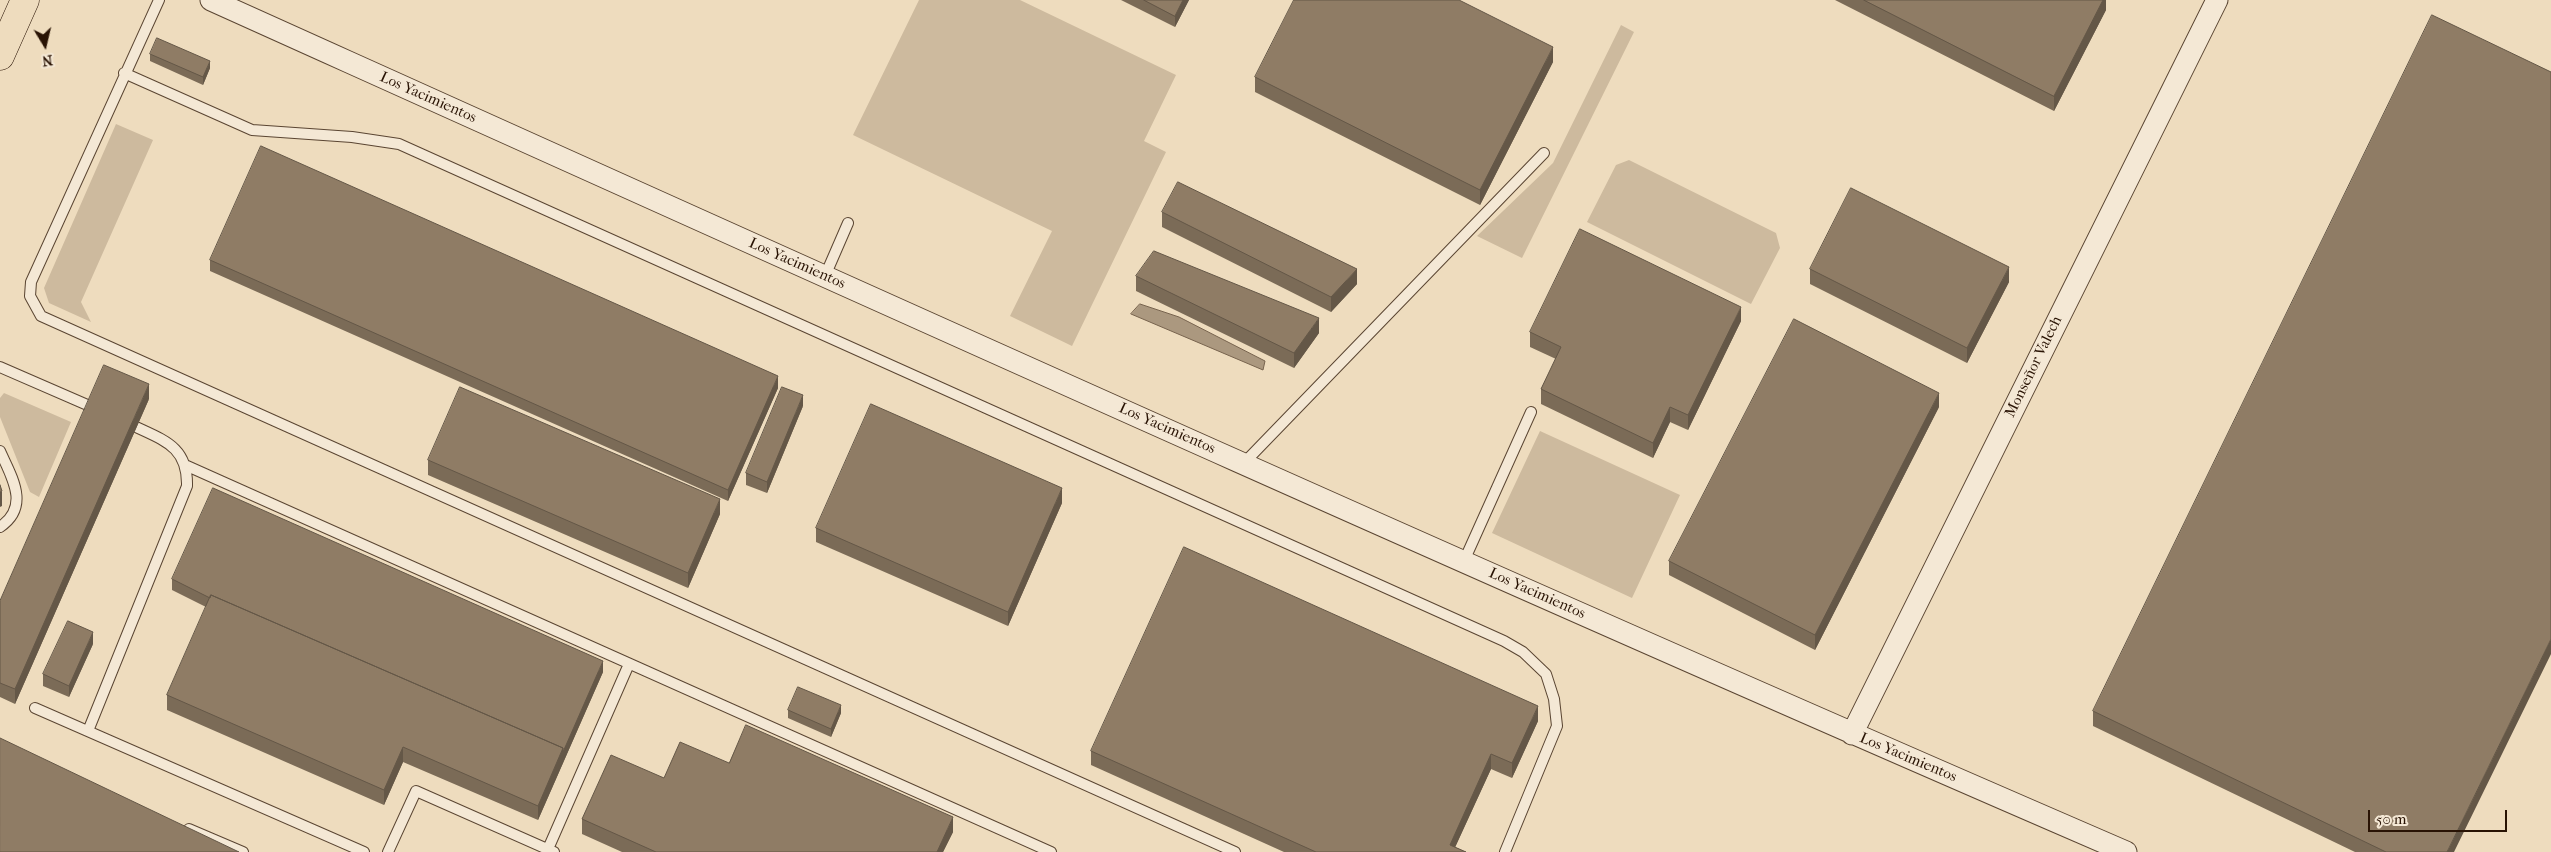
<!DOCTYPE html>
<meta charset="utf-8">
<style>
body{margin:0}
#map{position:relative;width:2551px;height:852px;overflow:hidden;background:#eedcbe;font-family:"IM FELL French Canon",serif}
canvas{display:block}
.north{position:absolute;left:20px;top:20px;width:50px;height:50px;-webkit-text-stroke:4px #f4e8d5;paint-order:stroke;rotate:171deg;font-size:14px;font-weight:700;line-height:20px;text-align:center;color:#291304}
.north::after{content:'';display:block;margin:auto;width:18px;height:22px;background:#291304;clip-path:polygon(50% 0,100% 100%,50% 72%,0 100%)}
.scale{position:absolute;left:2368px;top:810px;width:139px;height:22px;box-sizing:border-box;border:2px solid #291304;border-top:0;padding-left:6px;font-size:15px;line-height:18px;white-space:nowrap;color:#291304;-webkit-text-stroke:4px #f4e8d5;paint-order:stroke}
</style>
<div id="map">
<canvas width="2551" height="852"></canvas>
<div class="north">N</div>
<div class="scale">50 m</div>
</div>
<script>
const ctx = document.querySelector('canvas').getContext('2d');
ctx.lineJoin = 'round';
function paint(path, color) { ctx.fillStyle = color; ctx.fill(path, 'evenodd'); }
function strokePath(path, color, width, dash) { ctx.strokeStyle = color; ctx.lineWidth = width; ctx.lineCap = dash ? 'butt' : 'round'; ctx.setLineDash(dash || []); ctx.stroke(path); }
function label(font, color, halo, rows, align = 'center') {
  ctx.font = font + ' "IM FELL French Canon",serif'; ctx.lineWidth = 4.5; ctx.setLineDash([]); ctx.textBaseline = 'middle'; ctx.strokeStyle = halo; ctx.fillStyle = color; for (const [text, x, y, turn = 0] of rows) {
    ctx.save(); ctx.translate(x, y); ctx.rotate((+turn || 0) * Math.PI / 180); ctx.textAlign = isNaN(turn) ? turn : align; if (halo) ctx.strokeText(text, 0, 0); ctx.fillText(text, 0, 0); ctx.restore();
  }
}
paint(new Path2D(`
 M919,0H1020L1176,75L1144,141L1166,152L1072,346L1010,316L1052,231L853,135Z
 M1621,25L1634,32L1522,258L1477,236L1553,163Z
 M116,124L153,140L81,302L91,322L49,303L44,288Z
 M1629,160L1776,233L1780,248L1751,304L1587,222L1616,165Z
 M4,393L71,422L39,497L30,492L0,417V398Z
 M1540,431L1680,495L1632,598L1492,533Z`), '#cdba9e');
const water = new Path2D(`
 M1140,304L1179,317L1265,361L1263,370L1131,314Z`);
paint(water, '#ab987f');
strokePath(water, '#77634e', 1);
const lane = new Path2D(`
 M159,0L31,282L30,296L41,316L1235,852
 M124,73L252,130L352,137L399,144L1504,641L1523,652L1546,674L1554,699L1557,726L1505,852
 M825,276L848,223
 M0,367L92,407
 M0,451C11,476 31,506 0,527
 M1244,463L1544,153
 M185,465L1051,852
 M1464,561L1531,412
 M35,708L364,852
 M88,731L187,486C188,448 166,441 136,427
 M189,829L243,852
 M548,849L629,664
 M388,852L416,791L554,852`);
const street = new Path2D(`
 M211,0C848,287 1485,575 2126,852
 M1852,734L2217,0`);
const primary = new Path2D(`
 M0,56L25,0`);
strokePath(lane, '#5a4532', 12);
strokePath(street, '#5a4532', 23);
strokePath(primary, '#291304', 29);
strokePath(lane, '#f4e8d5', 10);
strokePath(street, '#f4e8d5', 21);
strokePath(primary, '#eedcbe', 28);
paint(new Path2D(`
 M1121,0H1189L1175,27Z
 M1835,0H2106V10L2054,111Z
 M150,54L210,68L203,85L150,61Z
 M1553,62L1480,205L1255,92V77Z
 M1162,212L1357,284L1331,312L1162,227Z
 M210,260L778,388L728,501L210,271Z
 M1810,269L2009,282L1967,363L1810,284Z
 M1136,276L1319,333L1294,368L1136,291Z
 M1741,321L1688,430L1670,422L1653,458L1541,404V389L1556,359L1530,347V332Z
 M149,399L15,704L0,697V601Z
 M803,406L767,493L746,485V473Z
 M1939,407L1815,650L1669,575V561Z
 M428,460L720,514L688,588L428,475Z
 M1062,503L1008,626L816,542V528Z
 M172,579L603,672L538,820L403,762L384,805L167,710V695L206,607L172,590Z
 M93,644L69,697L43,686V674Z
 M788,710L841,713L831,737L788,718Z
 M2093,711L2454,852H2355L2093,726Z
 M1538,721L1512,778L1491,769L1455,847L1466,852H1284L1091,765V751Z
 M729,763L953,832L943,852H622L582,834V819L664,778Z`), '#7b6b57');
paint(new Path2D(`
 M1183,0H1189L1175,27V16Z
 M2103,0H2106V10L2054,111V96Z
 M1553,47V62L1480,205V190Z
 M210,61V68L203,85V77Z
 M2009,267V282L1967,363V348Z
 M1357,269V284L1331,312V297Z
 M1741,307V321L1688,430V415Z
 M1319,318V333L1294,368V353Z
 M778,376V388L728,501V490Z
 M149,384V399L15,704V689Z
 M1939,393V407L1815,650V635Z
 M803,395V406L767,493V482Z
 M1670,407V422L1653,458V443Z
 M1062,488V503L1008,626V612Z
 M2,491V506L0,507V492Z
 M720,499V514L688,588V573Z
 M93,632V644L69,697V686Z
 M2551,639V654L2454,852H2447Z
 M603,661V672L563,763V752Z
 M841,705V713L831,737V729Z
 M1538,706V721L1512,778V763Z
 M403,747V762L384,805V790Z
 M563,748V763L538,820V806Z
 M1491,754V769L1453,852L1450,845Z
 M953,817V832L943,852H937Z`), '#645747');
const building = new Path2D(`
 M1144,0H1183L1175,16Z
 M1294,0H1459L1553,47L1480,190L1255,77Z
 M1864,0H2103L2054,96Z
 M2432,15L2551,72V639L2447,852H2386L2093,711Z
 M157,38L210,61L203,77L150,54Z
 M261,146L778,376L728,490L210,260Z
 M1178,182L1357,269L1331,297L1162,212Z
 M1851,188L2009,267L1967,348L1810,269Z
 M1580,229L1741,307L1688,415L1670,407L1653,443L1541,389L1561,347L1530,332Z
 M1154,251L1319,318L1294,353L1136,276Z
 M1794,319L1939,393L1815,635L1669,561Z
 M104,365L149,384L15,689L0,683V601Z
 M460,387L720,499L688,573L428,460Z
 M782,387L803,395L767,482L746,473Z
 M871,404L1062,488L1008,612L816,528Z
 M0,485L2,491L0,492Z
 M213,488L603,661L563,752V748L211,595L210,598L172,579Z
 M1184,547L1538,706L1512,763L1491,754L1450,845L1466,852H1316L1091,751Z
 M211,595L563,748L538,806L403,747L384,790L167,695Z
 M68,621L93,632L69,686L43,674Z
 M798,687L841,705L831,729L788,710Z
 M746,725L953,817L937,852H656L582,819L611,755L664,778L680,742L729,763Z
 M0,738L239,852H0Z`);
paint(building, '#8f7c65');
strokePath(building, '#645747', 1);
label('15px', '#291304', '#f4e8d5', [
 ["Los Yacimientos",428,98,24],
 ["Los Yacimientos",797,264,24],
 ["Monseñor Valech",2034,367,-64],
 ["Los Yacimientos",1167,429,24],
 ["Los Yacimientos",1537,594,24],
 ["Los Yacimientos",1908,758,23]
]);
</script>
